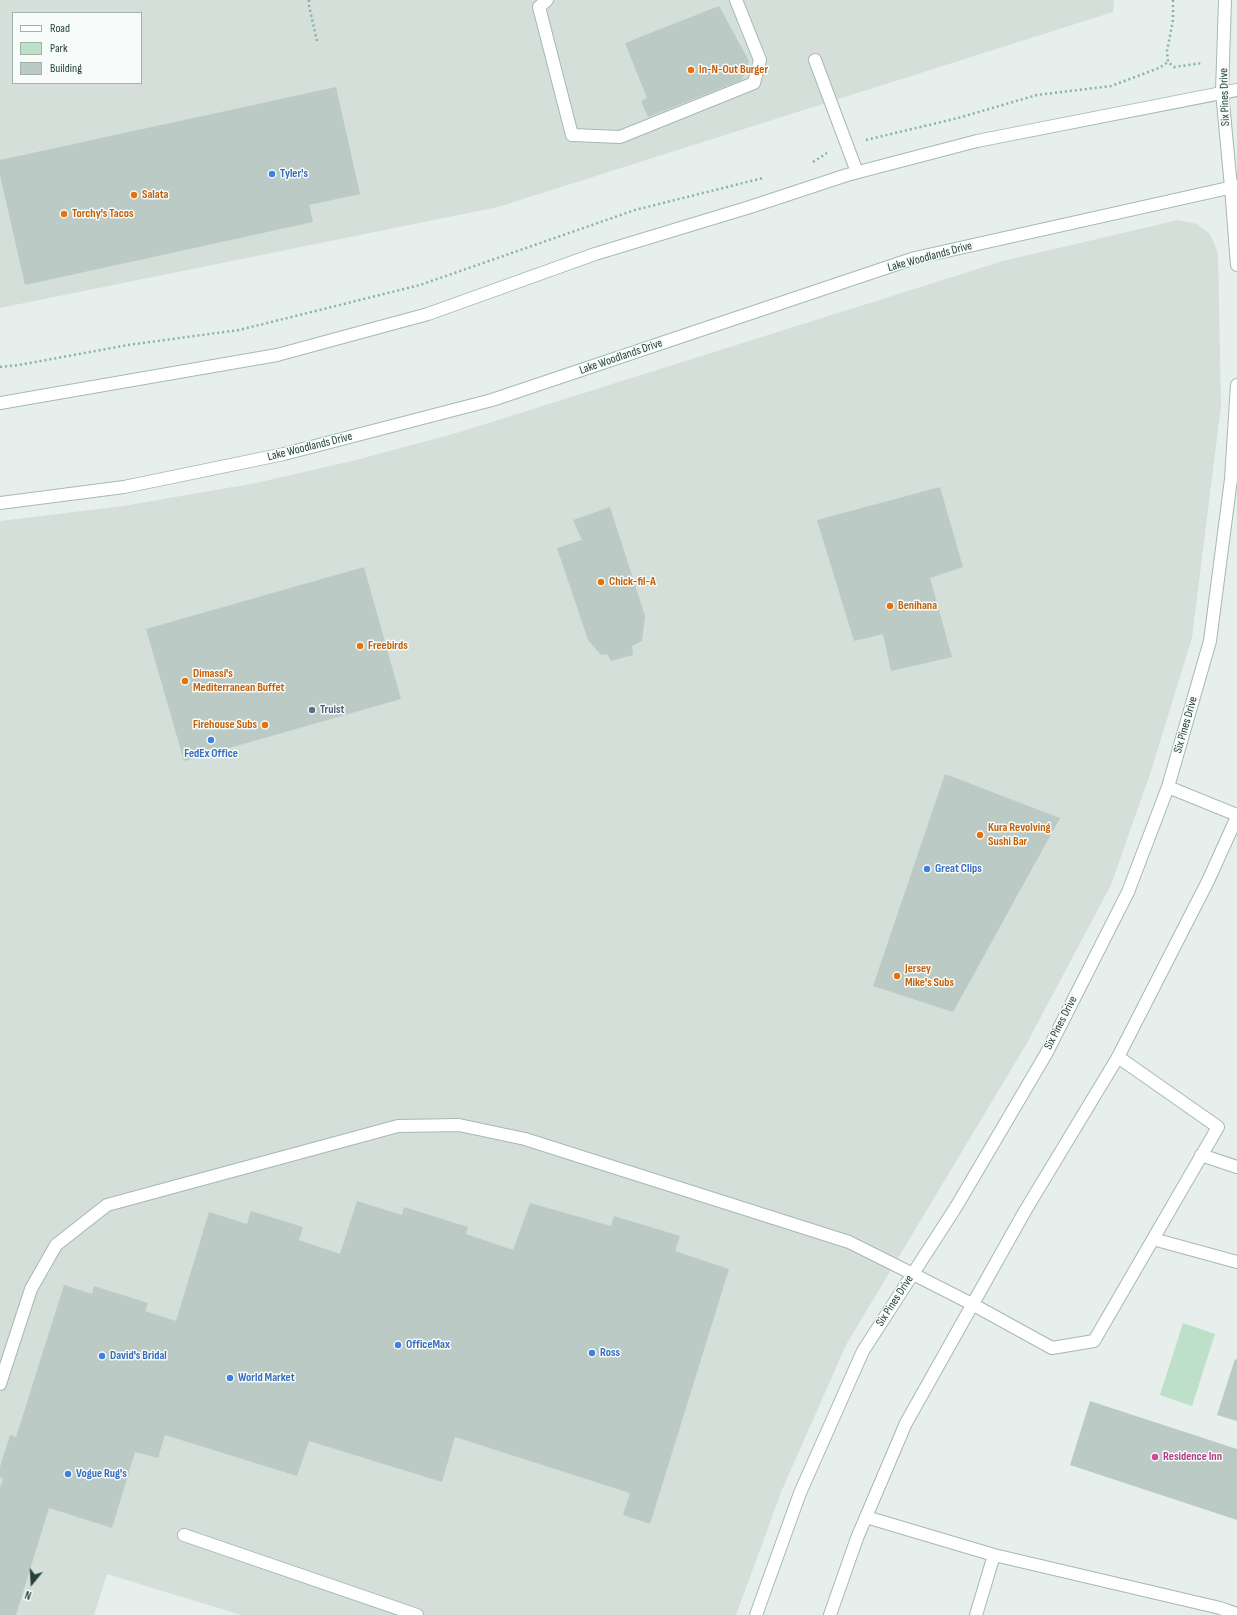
<!DOCTYPE html>
<style>
body{margin:0}
#map{position:relative;width:1237px;height:1615px;overflow:hidden;background:#e6efeb;font-family:"Sofia Sans Condensed",sans-serif}
canvas{display:block}
.legend{position:absolute;left:12px;top:12px;width:130px;height:72px;box-sizing:border-box;background:#f7fbf9;border:1px solid #a3b1ad;margin:0;padding:5px 7px;list-style:none;font-size:12px;color:#24423a}
.legend li{display:flex;align-items:center;gap:8px;height:20px}
.legend b{width:20px;border:1px solid #a3b1ad}
.north{position:absolute;left:12px;top:1563px;width:40px;height:40px;-webkit-text-stroke:3px #f7fbf9;paint-order:stroke;rotate:198deg;font-size:11px;font-weight:700;line-height:16px;text-align:center;color:#24423a}
.north::after{content:'';display:block;margin:auto;width:14px;height:18px;background:#24423a;clip-path:polygon(50% 0,100% 100%,50% 72%,0 100%)}
</style>
<div id="map">
<canvas width="1237" height="1615"></canvas>
<ul class="legend">
<li><b style="height:5px;background:#fff"></b>Road</li>
<li><b style="height:11px;background:#bfe0c8"></b>Park</li>
<li><b style="height:11px;background:#bbcac4"></b>Building</li>
</ul>
<div class="north">N</div>
</div>
<script>
const ctx = document.querySelector('canvas').getContext('2d');
ctx.lineJoin = 'round';
function paint(path, color) { ctx.fillStyle = color; ctx.fill(path, 'evenodd'); }
function strokePath(path, color, width, dash) { ctx.strokeStyle = color; ctx.lineWidth = width; ctx.lineCap = dash ? 'butt' : 'round'; ctx.setLineDash(dash || []); ctx.stroke(path); }
function label(font, color, halo, rows, align = 'center') {
  ctx.font = font + ' "Sofia Sans Condensed",sans-serif'; ctx.lineWidth = 3; ctx.setLineDash([]); ctx.textBaseline = 'middle'; ctx.strokeStyle = halo; ctx.fillStyle = color; for (const [text, x, y, turn = 0] of rows) {
    ctx.save(); ctx.translate(x, y); ctx.rotate((+turn || 0) * Math.PI / 180); ctx.textAlign = isNaN(turn) ? turn : align; if (halo) ctx.strokeText(text, 0, 0); ctx.fillText(text, 0, 0); ctx.restore();
  }
}
paint(new Path2D(`
 M0,0H1114L1113,12L498,207L0,308ZM13,13H141V83H13Z
 M1178,220L1197,224L1210,234L1218,253L1221,406L1192,638L1151,771L1111,885L1027,1043L846,1345L782,1490L736,1615H241L107,1574L94,1615H0V521L123,506L256,483L356,460L460,432L1003,261Z`), '#d4dfda');
paint(new Path2D(`
 M1183,1323L1215,1334L1192,1406L1160,1395Z`), '#bfe0c8');
paint(new Path2D(`
 M719,6L749,61L742,80L648,117L641,101L647,98L625,43Z
 M336,87L360,194L309,205L313,222L25,285L0,175V160Z
 M940,487L963,567L930,578L952,657L891,671L883,634L854,641L817,520Z
 M610,507L645,616L642,641L632,646L633,655L611,661L607,654L601,655L588,640L557,548L582,540L573,520Z
 M364,567L401,699L184,761L146,629Z
 M945,774L1060,818L953,1012L873,986Z
 M357,1201L402,1215L404,1207L468,1227L466,1234L513,1250L530,1203L611,1226L614,1216L680,1236L675,1251L729,1269L650,1524L623,1515L630,1493L455,1437L442,1482L309,1441L297,1476L165,1435L158,1458L135,1452L112,1528L49,1508L16,1615H0V1488L3,1479L0,1477V1467L10,1435L16,1437L64,1285L92,1294L94,1286L148,1303L145,1311L176,1321L209,1212L247,1224L251,1211L303,1227L299,1240L340,1254Z
 M1235,1359L1237,1360V1421L1217,1415Z
 M1090,1401L1237,1449V1520L1070,1465Z`), '#bbcac4');
const service = new Path2D(`
 M547,0L539,7L572,135L620,137L754,83L760,60L736,0
 M815,60L857,172
 M1201,1155L1237,1167
 M1153,1239L1237,1262
 M972,1304L1052,1348L1094,1341L1218,1127L1118,1057
 M0,1384L31,1289L56,1245L107,1205L398,1126L459,1125L525,1139L849,1242L913,1274
 M866,1517L994,1555L1220,1608L1237,1614
 M184,1535L417,1615
 M976,1615L994,1555`);
const tertiary = new Path2D(`
 M1225,0L1222,92L1231,187L1237,265
 M1168,787L1237,815
 M913,1274L972,1304
 M756,1615L800,1493L863,1351L956,1207L1046,1054L1128,892L1168,787L1210,641L1231,479L1237,385
 M830,1615L857,1538L906,1423L1025,1211L1118,1057L1208,881L1237,817`);
const secondary = new Path2D(`
 M0,403L277,355L428,314L595,254L750,207L847,175L977,141L1237,90
 M0,503L124,487L284,454L492,400L915,258L1237,186`);
strokePath(service, '#a8b8b2', 14);
strokePath(tertiary, '#a8b8b2', 14);
strokePath(secondary, '#a4bbb3', 14);
strokePath(new Path2D(`
 M309,0V6L317,41
 M1173,0V20L1167,51L1168,62L1174,67L1203,63
 M866,140L958,118L1037,95L1111,86L1159,68L1168,62
 M813,162L827,153
 M0,367L19,365L128,345L239,330L420,285L635,210L763,178`), '#86b3a5', 2.5, [2, 3]);
strokePath(service, '#fff', 12);
strokePath(tertiary, '#fff', 12);
strokePath(secondary, '#fff', 12);
for (const [x, y, r, color] of [
 [691,70,4,"#e8710a"],
 [272,174,4,"#3f7fe0"],
 [134,195,4,"#e8710a"],
 [64,214,4,"#e8710a"],
 [601,582,4,"#e8710a"],
 [890,606,4,"#e8710a"],
 [360,646,4,"#e8710a"],
 [185,681,4,"#e8710a"],
 [312,710,4,"#5c6f8a"],
 [265,725,4,"#e8710a"],
 [211,740,4,"#3f7fe0"],
 [980,835,4,"#e8710a"],
 [927,869,4,"#3f7fe0"],
 [897,976,4,"#e8710a"],
 [398,1345,4,"#3f7fe0"],
 [592,1353,4,"#3f7fe0"],
 [102,1356,4,"#3f7fe0"],
 [230,1378,4,"#3f7fe0"],
 [1155,1457,4,"#d1479c"],
 [68,1474,4,"#3f7fe0"]
]) { const dot = new Path2D(); dot.arc(x, y, r, 0, 2 * Math.PI); ctx.fillStyle = color; ctx.fill(dot); strokePath(dot, '#f7fbf9', 1.5); }
label('bold 12px', '#c56008', '#f7fbf9', [
 ["In-N-Out Burger",699,70],
 ["Salata",142,195],
 ["Torchy's Tacos",72,214],
 ["Chick-fil-A",609,582],
 ["Benihana",898,606],
 ["Freebirds",368,646],
 ["Dimassi's",193,674],
 ["Mediterranean Buffet",193,688],
 ["Firehouse Subs",257,725,"right"],
 ["Kura Revolving",988,828],
 ["Sushi Bar",988,842],
 ["Jersey",905,969],
 ["Mike's Subs",905,983]
], 'left');
label('12px', '#24423a', '#f7fbf9', [
 ["Six Pines Drive",1225,97,-92],
 ["Lake Woodlands Drive",930,257,-15],
 ["Lake Woodlands Drive",621,357,-19],
 ["Lake Woodlands Drive",310,447,-14],
 ["Six Pines Drive",1186,725,-74],
 ["Six Pines Drive",1061,1023,-63],
 ["Six Pines Drive",895,1301,-57]
]);
label('bold 12px', '#366cbe', '#f7fbf9', [
 ["Tyler's",280,174],
 ["FedEx Office",211,754,"center"],
 ["Great Clips",935,869],
 ["OfficeMax",406,1345],
 ["Ross",600,1353],
 ["David's Bridal",110,1356],
 ["World Market",238,1378],
 ["Vogue Rug's",76,1474]
], 'left');
label('bold 12px', '#4e5e75', '#f7fbf9', [
 ["Truist",320,710]
], 'left');
label('bold 12px', '#b23c85', '#f7fbf9', [
 ["Residence Inn",1163,1457]
], 'left');
</script>
